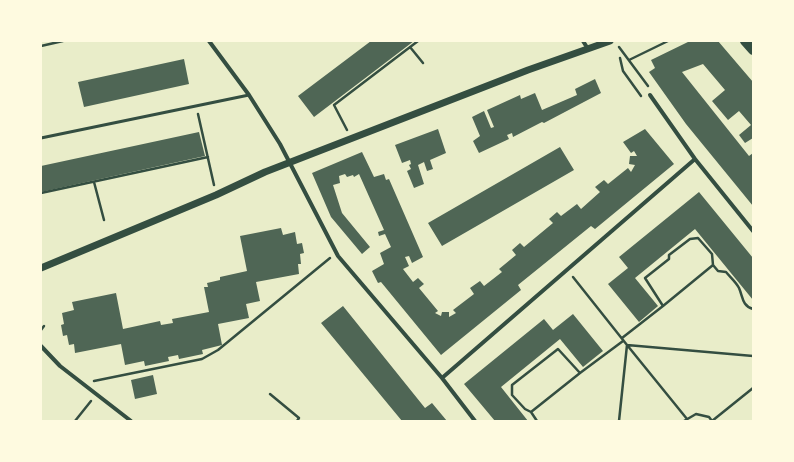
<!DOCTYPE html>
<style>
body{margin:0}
#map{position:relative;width:794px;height:462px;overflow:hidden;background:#e9edc9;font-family:Raleway,sans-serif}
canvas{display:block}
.frame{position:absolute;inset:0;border:42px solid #fefae0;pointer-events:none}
</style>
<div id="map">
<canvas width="794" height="462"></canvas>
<div class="frame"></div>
</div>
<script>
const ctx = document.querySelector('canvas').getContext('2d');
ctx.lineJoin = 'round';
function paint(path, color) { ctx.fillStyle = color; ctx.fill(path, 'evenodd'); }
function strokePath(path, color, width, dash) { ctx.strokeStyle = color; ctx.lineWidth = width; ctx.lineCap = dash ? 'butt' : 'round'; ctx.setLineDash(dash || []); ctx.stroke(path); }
paint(new Path2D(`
 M371,41H414L314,117L298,96Z
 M690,41H718L753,82V138L745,143L739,135L751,125L739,111L728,120L712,101L725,90L703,64L682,72L749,156L753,153V206L686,124L649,72L655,68L651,60Z
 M184,59L189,84L84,107L78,82Z
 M595,79L601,93L544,123L542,122L513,137L512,133L507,135L509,139L479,153L473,141L480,136L472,117L484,111L491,128L494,127L487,110L520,95L521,99L535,93L542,110L577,95L575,89Z
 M438,129L446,153L430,160L433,169L427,171L424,162L418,165L424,184L414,188L407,171L411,169L409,165L411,164L410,160L402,163L395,145Z
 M645,129L674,164L595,229L591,226L518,285L521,290L441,355L381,282L378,283L372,271L384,264L380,253L391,247L385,234L379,236L378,232L384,230L359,174L354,177L353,175L347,177L345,174L339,176L340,183L333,185L342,213L370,247L362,254L331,217L312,173L362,152L374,177L384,174L386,180L389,179L423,257L412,263L409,256L405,257L409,266L403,269L413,282L418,278L424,284L419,288L438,311L435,313L441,316L442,312H449V317L456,313L453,310L474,294L470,288L480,281L484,286L502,272L499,269L516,255L512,250L520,243L524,247L553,223L549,219L557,212L561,216L577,204L581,209L600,192L595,187L604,180L608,184L628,168L631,172L635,165L629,164L630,156H637L634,151L631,153L623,142Z
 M199,132L205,156L41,192V166Z
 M560,147L574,170L442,246L428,223Z
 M699,192L753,258V300L695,229L635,278L658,306L639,322L608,284L628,268L619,257Z
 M281,228L283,235L295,232L297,244L302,243L304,253L300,254L301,264H298L299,274L256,282L260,301L246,304L249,318L218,324L222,345L202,350L203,354L179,359L178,355L168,357L169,361L145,366L144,361L125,365L121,344L75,353L74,344L69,345L67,335L63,336L61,325L64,324L62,313L74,310L72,302L116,293L123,329L160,321L161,325L173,323L172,319L209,312L204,287H208L207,283L220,280V277L247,271L240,236Z
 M343,306L425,408L432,403L447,421H412L411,420L409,421H402L321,323Z
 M573,314L603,351L583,367L560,339L501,387L528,421H495L464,384L544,319L553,330Z
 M153,375L157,394L135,399L131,380Z`), '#4f6655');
strokePath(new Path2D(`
 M41,46L63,41
 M410,47L423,63
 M619,47L648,86
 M620,58L623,71L641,96
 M629,60L668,41
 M198,114L214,185
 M347,130L334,105L418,41
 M94,182L104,220
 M41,193L208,157
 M573,277L627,345L619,421
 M663,306L713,265
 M41,330L44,326
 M622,338L663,306L645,278L669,259V255L690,239L698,238L712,254L713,265L718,271L726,272C730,277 736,282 739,288C743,297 742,306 753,309
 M94,381L202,359L218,350L330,258
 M270,394L299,418L297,421
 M531,412L580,373
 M687,419L627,345L753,356
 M75,421L91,401
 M537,421L531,412L525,409L512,395V385L558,349L580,373L623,341
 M684,421L696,414L709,417L712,421
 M712,421L753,388`), '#344e41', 2.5);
strokePath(new Path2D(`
 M41,138L249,95`), '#344e41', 3);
strokePath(new Path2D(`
 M209,41L249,95L280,144L338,256L442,378L475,421
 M583,41L588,49
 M650,95L695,159L753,231
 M41,346L60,366L131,421
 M442,378L695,159`), '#344e41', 4);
strokePath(new Path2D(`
 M41,268L216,195L265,172L528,70L610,41`), '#344e41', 7);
strokePath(new Path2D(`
 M745,41L753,50`), '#344e41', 10);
</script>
